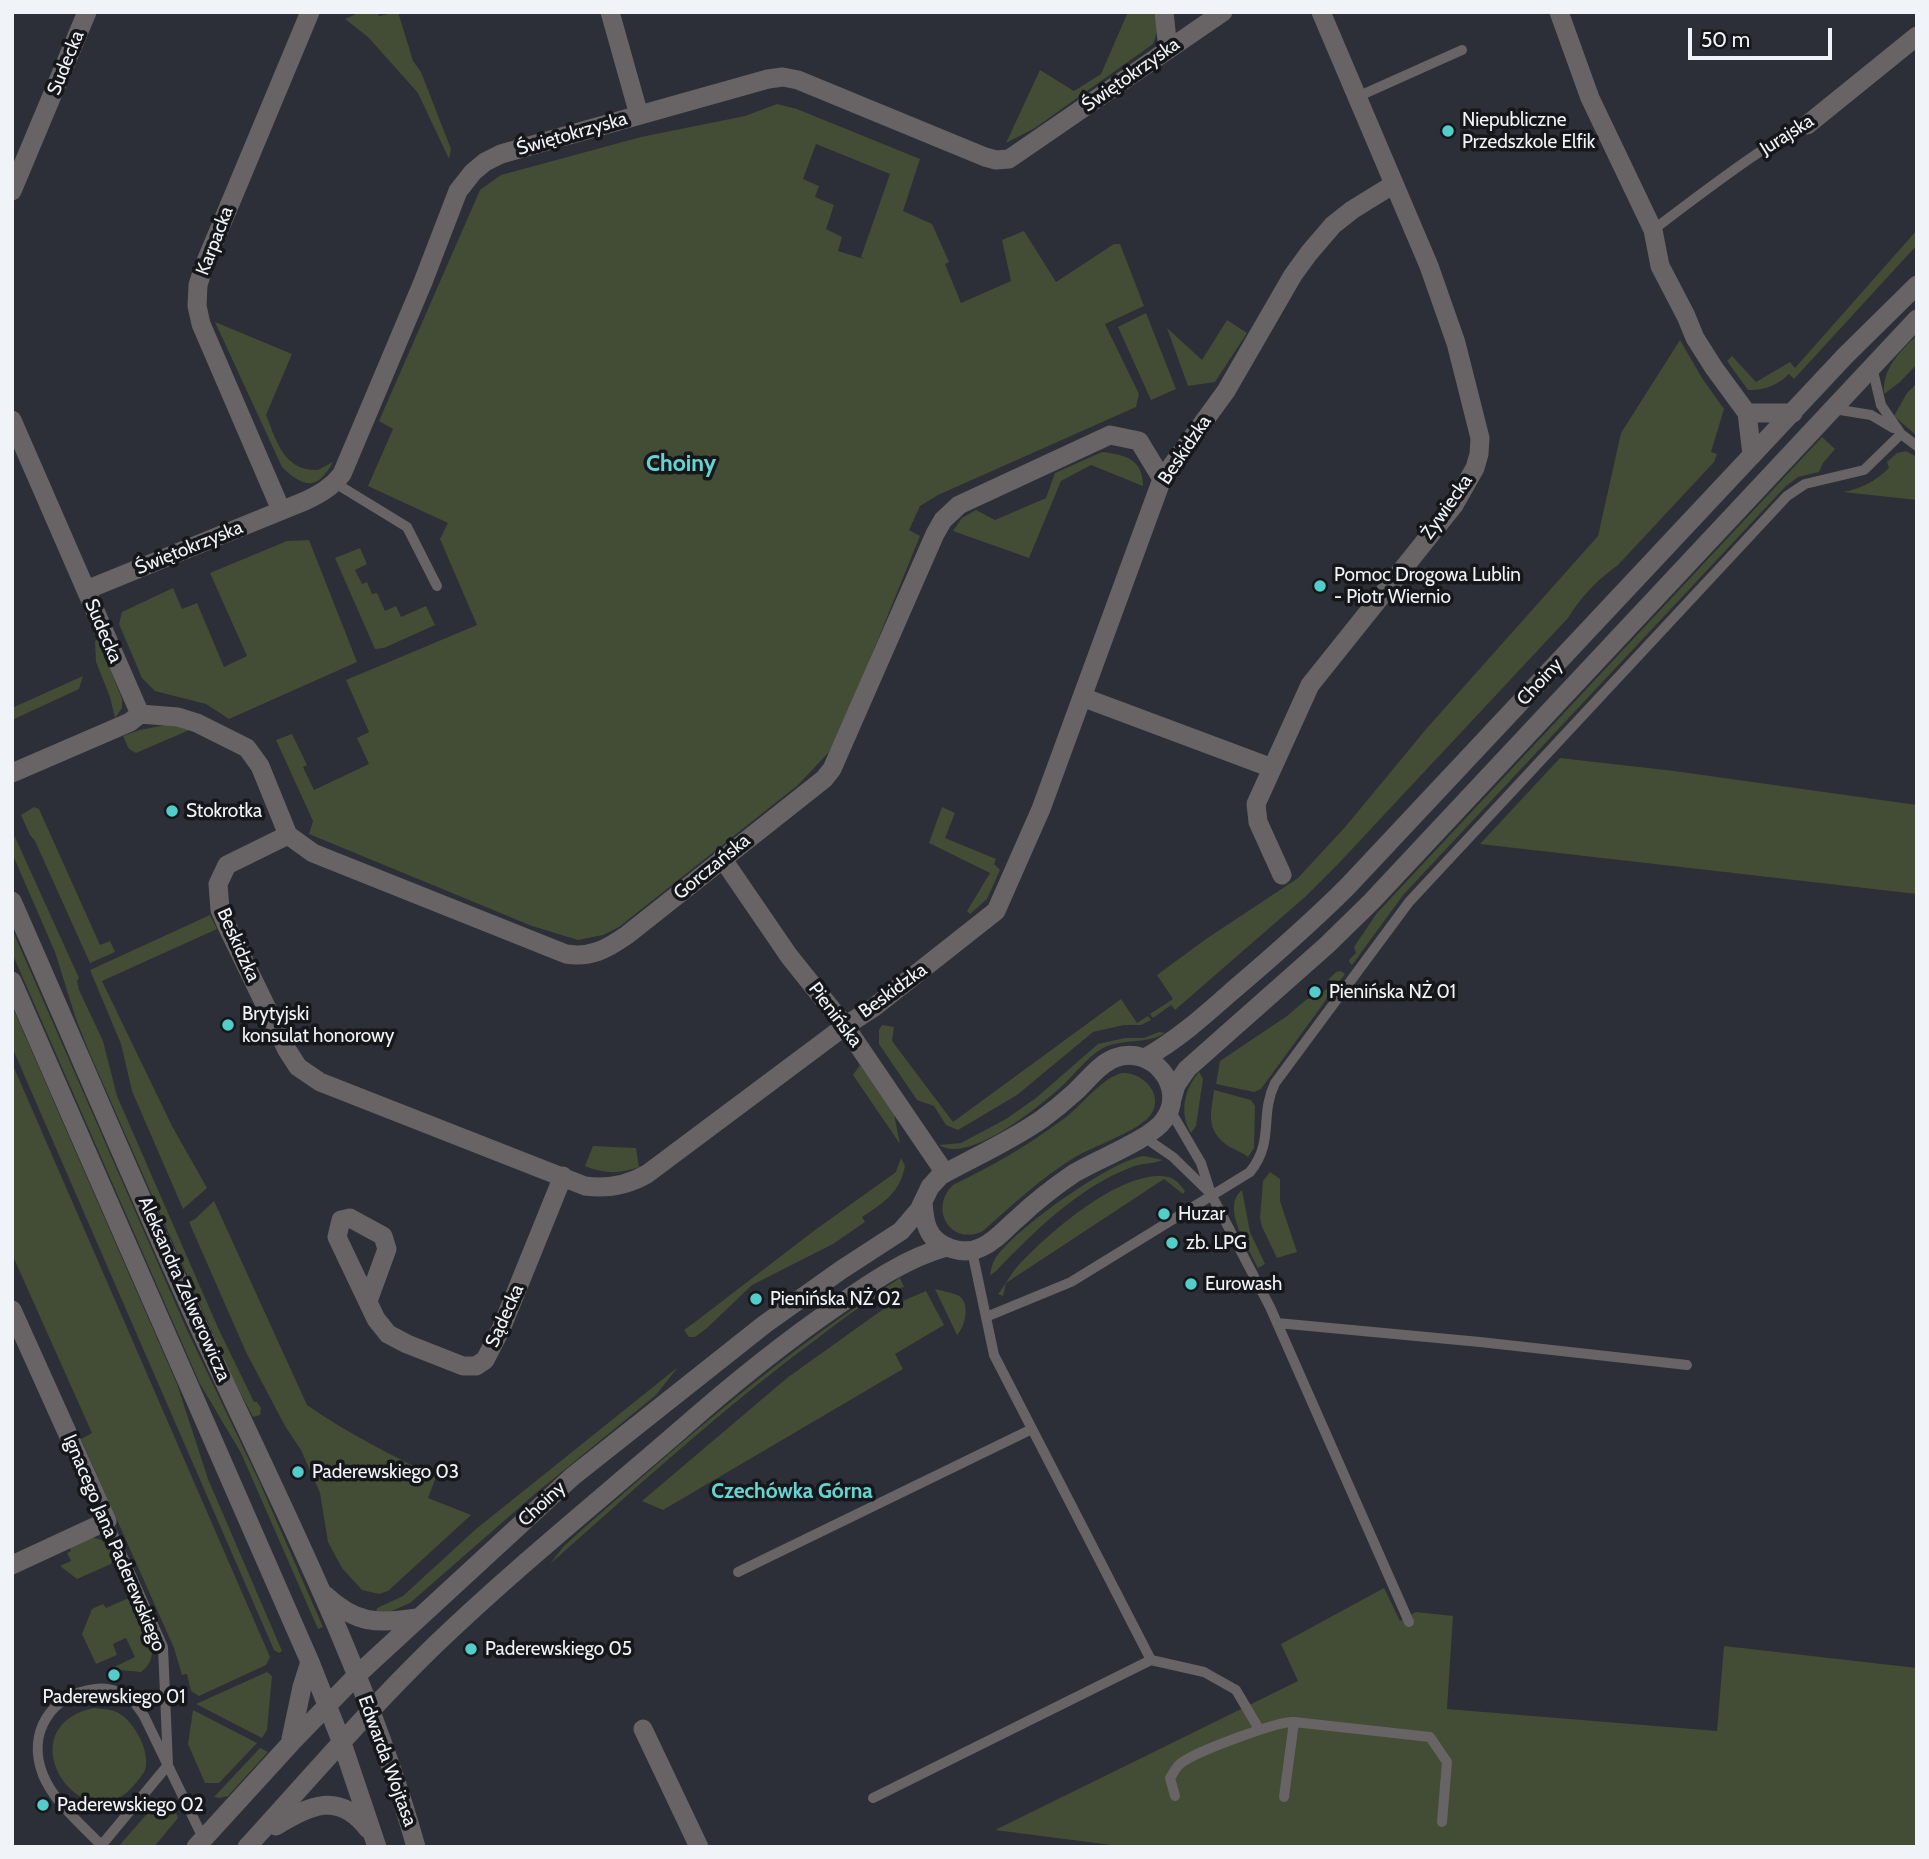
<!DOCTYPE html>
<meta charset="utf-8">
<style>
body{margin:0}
#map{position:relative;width:1929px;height:1859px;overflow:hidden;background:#2c2f37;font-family:Cabin,sans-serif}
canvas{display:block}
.frame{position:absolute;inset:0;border:14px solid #f0f3f8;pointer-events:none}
.scale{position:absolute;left:1688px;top:28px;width:144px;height:32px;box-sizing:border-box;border:4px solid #f0f3f8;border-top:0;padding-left:9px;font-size:21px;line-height:24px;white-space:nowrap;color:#f0f3f8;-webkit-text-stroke:5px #16171b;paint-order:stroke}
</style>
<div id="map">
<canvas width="1929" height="1859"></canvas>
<div class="frame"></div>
<div class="scale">50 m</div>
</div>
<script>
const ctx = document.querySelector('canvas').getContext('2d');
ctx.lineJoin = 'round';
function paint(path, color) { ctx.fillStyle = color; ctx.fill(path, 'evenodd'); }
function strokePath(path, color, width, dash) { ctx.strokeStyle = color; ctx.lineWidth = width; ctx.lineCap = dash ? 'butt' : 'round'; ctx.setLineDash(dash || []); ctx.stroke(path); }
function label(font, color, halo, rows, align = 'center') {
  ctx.font = font + ' Cabin,sans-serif'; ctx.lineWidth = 7; ctx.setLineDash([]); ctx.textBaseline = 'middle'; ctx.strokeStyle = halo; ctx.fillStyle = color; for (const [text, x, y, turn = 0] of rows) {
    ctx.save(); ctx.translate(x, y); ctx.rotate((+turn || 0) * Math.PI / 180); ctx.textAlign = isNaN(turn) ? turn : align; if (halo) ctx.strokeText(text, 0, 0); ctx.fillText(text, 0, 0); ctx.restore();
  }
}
paint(new Path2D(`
 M360,12H377L379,16L398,12L413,61L421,72L451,149L449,159L418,93L368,37L345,19Z
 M1128,12H1154L1158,29L1153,44L1035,128L1006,143L1040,70L1074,91L1101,74Z
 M777,104L797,109L920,159L903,211L932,224L949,262L945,264L961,303L1011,281L1002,240L1024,231L1056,282L1114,244H1120L1144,306L1105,324L1139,394L1136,407L938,495L920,506L909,530L920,536L844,723L829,752L798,785L619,927L603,935L578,940L532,926L309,834L313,821L276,740L292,734L307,765L303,767L314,790L369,764L357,738L369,732L346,680L477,625L440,539L448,523L368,486L393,429L379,421L480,190L501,175L641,137L745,116ZM816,144L890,174L861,257L864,259L838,251L842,237L826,229L834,205L815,197L819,186L803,179Z
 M1917,230V245L1794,379L1789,374C1779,385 1762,391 1748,390L1727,361L1732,356L1756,382L1790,362L1795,368Z
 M1146,313L1176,389L1151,400L1118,327Z
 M1227,320L1247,333L1215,382L1188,386L1167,328L1202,360Z
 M215,322L292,354L266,415C277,442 284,471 318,470L333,462C317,491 304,488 282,467Z
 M1917,335V364L1900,382L1884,394C1882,368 1900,352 1917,335Z
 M1680,340L1702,378L1724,409L1711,452L1717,454L1714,462L1618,565C1597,580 1581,597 1568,618L1339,863L1305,897L1175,1010L1171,1005L1153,1018L1150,1014L1173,999L1157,975L1206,939L1298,878L1346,826L1427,728L1598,536L1621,433Z
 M1917,383V436L1894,416L1907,393Z
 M1822,437L1835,449L1823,463L1819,472L1798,477L1785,487L1404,894L1352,965L1350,963L1349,960L1356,953L1354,947L1377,913Z
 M1906,451L1917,457V500L1843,492C1863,488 1874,482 1889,468L1887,462L1897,453Z
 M1102,452C1126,455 1143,459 1143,486L1091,465L1061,481L1029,558L953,531L962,518L976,510L995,520L1046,498L1055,473Z
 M309,540L357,662L229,719L206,704L155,691L142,678L119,624L122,612L173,588L182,609L197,603L224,667L247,656L210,573L287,541Z
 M360,548L367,564L355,570L362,584L367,582L372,594L377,593L385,611L396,606L401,617L426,606L435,625L384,648L375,649L335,558Z
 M98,639L122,699V708L115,718L110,697L96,662L95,641Z
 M83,676L79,689L12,720V708Z
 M170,724L194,728L136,753L129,749L123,736L140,730Z
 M1560,758L1674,771L1917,805V894L1480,844Z
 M34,807L39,809L100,945L110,941L115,952L90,963L35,841L30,835L21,815Z
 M942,807L955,813L945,838L996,859L994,864L1000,870L987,899L970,914L967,911L990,873L929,843Z
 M15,837L79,978L77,981L79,990L103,1041L117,1096L219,1330L254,1402H257L261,1408L260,1415L253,1417L231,1375L90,1054L76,1019L55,952L12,853V838Z
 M210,915L217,929L102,981L172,1126L207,1188L183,1209L132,1091L121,1044L90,970Z
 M12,929L187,1330L259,1481L323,1627L318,1629L241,1453L200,1384L12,953Z
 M1341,971L1345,974L1261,1089L1254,1092L1216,1084L1220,1061L1287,1016L1307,999L1316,998L1330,986L1329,979L1336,972Z
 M1121,999L1137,1023L1148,1016L1151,1020L1141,1025H1124L1093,1032L1017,1095L958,1130L946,1125L934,1106L917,1100L879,1044V1030L882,1025L894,1027L892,1041L953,1122Z
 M12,1006L177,1384L208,1479L282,1651L279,1653L274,1650L12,1047Z
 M1159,1032L1165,1033C1146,1045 1123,1038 1103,1048C1087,1057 1073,1076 1060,1088C1037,1108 969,1164 939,1145L961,1143L1006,1119L1036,1098L1098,1044L1125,1038H1144Z
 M12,1063L270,1657L266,1665L199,1696L191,1691L187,1674L182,1675L174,1648L81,1439L92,1433L12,1254Z
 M860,1065L894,1114L900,1144L853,1075Z
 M1199,1072L1203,1079L1196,1126L1191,1133C1179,1114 1184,1089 1199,1072Z
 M1122,1073C1147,1072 1168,1101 1146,1120C1129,1134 1095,1146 1075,1157C1041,1178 1012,1205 983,1231C951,1247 928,1209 953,1185C992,1166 1027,1146 1062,1120C1081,1107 1101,1078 1122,1073Z
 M1214,1090L1251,1100L1255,1106L1254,1148L1248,1157C1242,1152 1235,1150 1228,1146C1205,1129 1211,1115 1214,1090Z
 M593,1146L636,1148L639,1167C619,1174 605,1174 585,1166Z
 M1144,1156L1163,1160C1153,1164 1142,1163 1132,1167C1077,1188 1035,1231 995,1272L990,1275C991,1269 992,1264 995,1259C1012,1231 1111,1160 1144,1156Z
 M901,1158L905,1166C900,1193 883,1203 862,1217L865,1222L833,1244L752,1285L707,1328L695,1337H689L684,1330L695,1322L815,1230L896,1172Z
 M1270,1172L1280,1179V1201L1297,1252L1277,1258L1262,1227L1260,1218L1263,1181Z
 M1157,1176C1172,1176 1176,1179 1185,1191L1183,1194L1164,1179L1006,1283L1003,1296L998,1294C1005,1286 1009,1276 1017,1267C1047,1234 1112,1178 1157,1176Z
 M1242,1190L1250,1232L1265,1264L1258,1268C1249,1248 1220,1207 1242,1190Z
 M214,1201L307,1405C347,1433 391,1455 436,1477L428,1498L471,1515L388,1591L379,1594L362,1590L342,1568L328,1542L320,1493L301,1450L285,1426L246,1352L189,1222L195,1219Z
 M900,1278L904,1287C873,1294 843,1319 818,1338C724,1407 637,1487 550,1564L563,1547L585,1527C686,1439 785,1350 900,1278Z
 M935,1289C942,1291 950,1292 957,1295C971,1301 966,1326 957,1335Z
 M926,1291L944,1325L895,1354L903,1369L663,1510L642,1501L787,1378L882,1310Z
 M678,1367L656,1395L536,1493L410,1603L387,1613L376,1614L377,1608L403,1596L476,1529Z
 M91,1538C106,1538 109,1547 114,1558L111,1564L77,1579L60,1566L71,1561L67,1553L71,1551L70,1548Z
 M1384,1588L1400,1621L1416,1612L1453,1616L1447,1709L1717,1731L1724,1646L1917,1668V1847H1127L995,1830L1298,1681L1281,1644Z
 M131,1597C141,1619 167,1654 141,1672L110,1669L135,1657L126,1638L113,1644L117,1655L96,1664L82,1634L92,1609L103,1604L106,1608Z
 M267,1672L272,1676L267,1730L262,1738L196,1704Z
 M94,1708C102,1709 113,1709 120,1714C135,1723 151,1753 145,1770C143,1775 138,1780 135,1784C83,1848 3,1727 94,1708Z
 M193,1710L257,1743L219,1783H205L188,1744Z
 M260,1748L268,1752L228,1796L220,1798L214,1797Z
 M159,1800H164L173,1804L178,1818L154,1847H118Z`), '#434c34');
strokePath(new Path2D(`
 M1357,97L1462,50
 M1653,230C1687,204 1720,179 1755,155C1772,144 1788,129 1807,125
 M1834,409L1871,415L1893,428
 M1901,434L1917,446
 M335,483L407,527L437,586
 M1170,1110L1201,1163L1211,1194L1270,1307L1409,1622
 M1144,1137L1173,1157L1211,1194
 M972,1251L994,1355L1151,1660L1204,1672L1236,1690L1259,1729
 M986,1317L1071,1282L1250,1172C1275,1141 1259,1116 1275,1083L1409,902L1787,496L1805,484L1864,470L1901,434L1881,405L1872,367
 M1277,1323L1480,1342L1687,1365
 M738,1572L1032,1429
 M1175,1796L1170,1778C1173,1774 1176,1767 1180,1764C1192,1753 1277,1721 1294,1722L1430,1737L1447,1762L1442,1822
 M1284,1797L1294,1722
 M873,1798L1151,1660
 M101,1845C81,1824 54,1802 43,1775C26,1732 52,1694 95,1689C107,1687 121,1691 130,1699C136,1703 140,1710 144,1716L205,1842
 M100,1847L168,1765L163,1647L107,1521`), '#686364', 10);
strokePath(new Path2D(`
 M610,12L639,115
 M1164,12L1168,49
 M1559,12L1590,98L1653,230L1660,266L1686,316L1695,338L1714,368L1747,413L1752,455
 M1807,125L1917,36
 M12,191L87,12
 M1747,413H1793
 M12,420L140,714L130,722L114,729L12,773
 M281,510L201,324L197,306L198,285L204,266L310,12
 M86,590L305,501C320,494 332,487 342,474L423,282L458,191L473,172L485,162L501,154L768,79L783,77L798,80L985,157L996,160L1009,159L1223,12
 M1082,697L1272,768
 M140,714L178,717L197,723L247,748L260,766L288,835L313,853L566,954C591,958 607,949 627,935L824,779L832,769L935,534L943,520L959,505L1110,435L1139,441L1162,479
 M288,835L227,865L218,884L220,910L227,926L287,1050L298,1067L320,1082L585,1186C607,1189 628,1185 647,1174L845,1026L873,1008L996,911L1041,809L1162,479L1226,391L1293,275L1309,253L1333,225L1352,210L1394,184
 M722,858L789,956L845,1026L945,1173
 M1282,875L1258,822L1256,804L1310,685L1454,505L1475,468L1479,454L1480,438L1456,343L1429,266L1321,12
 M368,1301L387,1249L383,1236L350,1218L341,1220L337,1237L376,1319L388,1334L407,1344L463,1366H476L485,1360L501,1329L563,1176
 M12,1310L107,1521L12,1565
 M643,1729L699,1847`), '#686364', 19);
strokePath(new Path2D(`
 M12,901C76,1046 137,1192 203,1336C280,1503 366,1669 416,1847
 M12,981L310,1662L342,1743L377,1847
 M1145,1058C1177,1040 1204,1016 1231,992C1271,958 1311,923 1348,886L1845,356L1917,285
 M1172,1099L1176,1085L1187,1069L1327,945L1371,902L1917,319
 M325,1595C356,1624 377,1624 417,1618
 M291,1739L302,1687L310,1662
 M276,1826C310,1805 339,1791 368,1829
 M196,1847L291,1743L356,1676L572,1477L765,1324L841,1270L901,1231L919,1210L930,1187L940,1176C974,1157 1009,1142 1042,1119C1053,1111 1064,1102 1075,1092C1087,1081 1099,1064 1115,1058C1152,1044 1188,1088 1164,1120C1151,1139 1096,1160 1073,1174C1054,1187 1036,1201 1019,1217C1007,1227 996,1241 982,1247C964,1256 936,1248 928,1229C924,1220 924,1211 923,1203
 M247,1847C309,1779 369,1709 435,1645C512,1571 597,1502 678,1432C730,1386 783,1343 840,1304C873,1281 907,1258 946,1247`), '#686364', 19);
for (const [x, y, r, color] of [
 [1448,131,7,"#53cdca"],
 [1320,586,7,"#53cdca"],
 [172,811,7,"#53cdca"],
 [1315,992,7,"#53cdca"],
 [228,1025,7,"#53cdca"],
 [1164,1214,7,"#53cdca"],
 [1172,1243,7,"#53cdca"],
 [1191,1284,7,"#53cdca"],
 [756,1299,7,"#53cdca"],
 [298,1472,7,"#53cdca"],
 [471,1649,7,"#53cdca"],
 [114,1675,7,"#53cdca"],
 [43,1805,7,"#53cdca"]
]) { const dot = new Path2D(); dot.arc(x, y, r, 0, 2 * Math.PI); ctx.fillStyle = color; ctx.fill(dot); strokePath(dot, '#16171b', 2.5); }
label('19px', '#f0f3f8', '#16171b', [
 ["Sudecka",66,63,-68],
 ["Świętokrzyska",1131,75,-35],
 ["Świętokrzyska",572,134,-16],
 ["Jurajska",1787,135,-32],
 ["Karpacka",215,241,-69],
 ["Beskidzka",1185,450,-56],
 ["Żywiecka",1447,507,-55],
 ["Świętokrzyska",189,548,-22],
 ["Sudecka",103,631,67],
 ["Choiny",1540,682,-47],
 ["Gorczańska",712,867,-39],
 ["Beskidzka",238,945,66],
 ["Beskidzka",893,991,-36],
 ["Pienińska",835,1015,53],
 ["Aleksandra Zelwerowicza",184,1289,66],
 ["Sądecka",505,1316,-66],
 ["Choiny",542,1504,-43],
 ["Ignacego Jana Paderewskiego",114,1543,67],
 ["Edwarda Wojtasa",387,1761,70]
]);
label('19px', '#f0f3f8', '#16171b', [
 ["Niepubliczne",1462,120],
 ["Przedszkole Elfik",1462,142],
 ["Pomoc Drogowa Lublin",1334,575],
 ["- Piotr Wiernio",1334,597],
 ["Stokrotka",186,811],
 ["Pienińska NŻ 01",1329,992],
 ["Brytyjski",242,1014],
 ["konsulat honorowy",242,1036],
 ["Huzar",1178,1214],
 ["zb. LPG",1186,1243],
 ["Eurowash",1205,1284],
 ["Pienińska NŻ 02",770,1299],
 ["Paderewskiego 03",312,1472],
 ["Paderewskiego 05",485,1649],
 ["Paderewskiego 01",114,1697,"center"],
 ["Paderewskiego 02",57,1805]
], 'left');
label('bold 21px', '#67d3d0', '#16171b', [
 ["Czechówka Górna",792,1492]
]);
label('bold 23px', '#67d3d0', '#16171b', [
 ["Choiny",681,464]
]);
</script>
